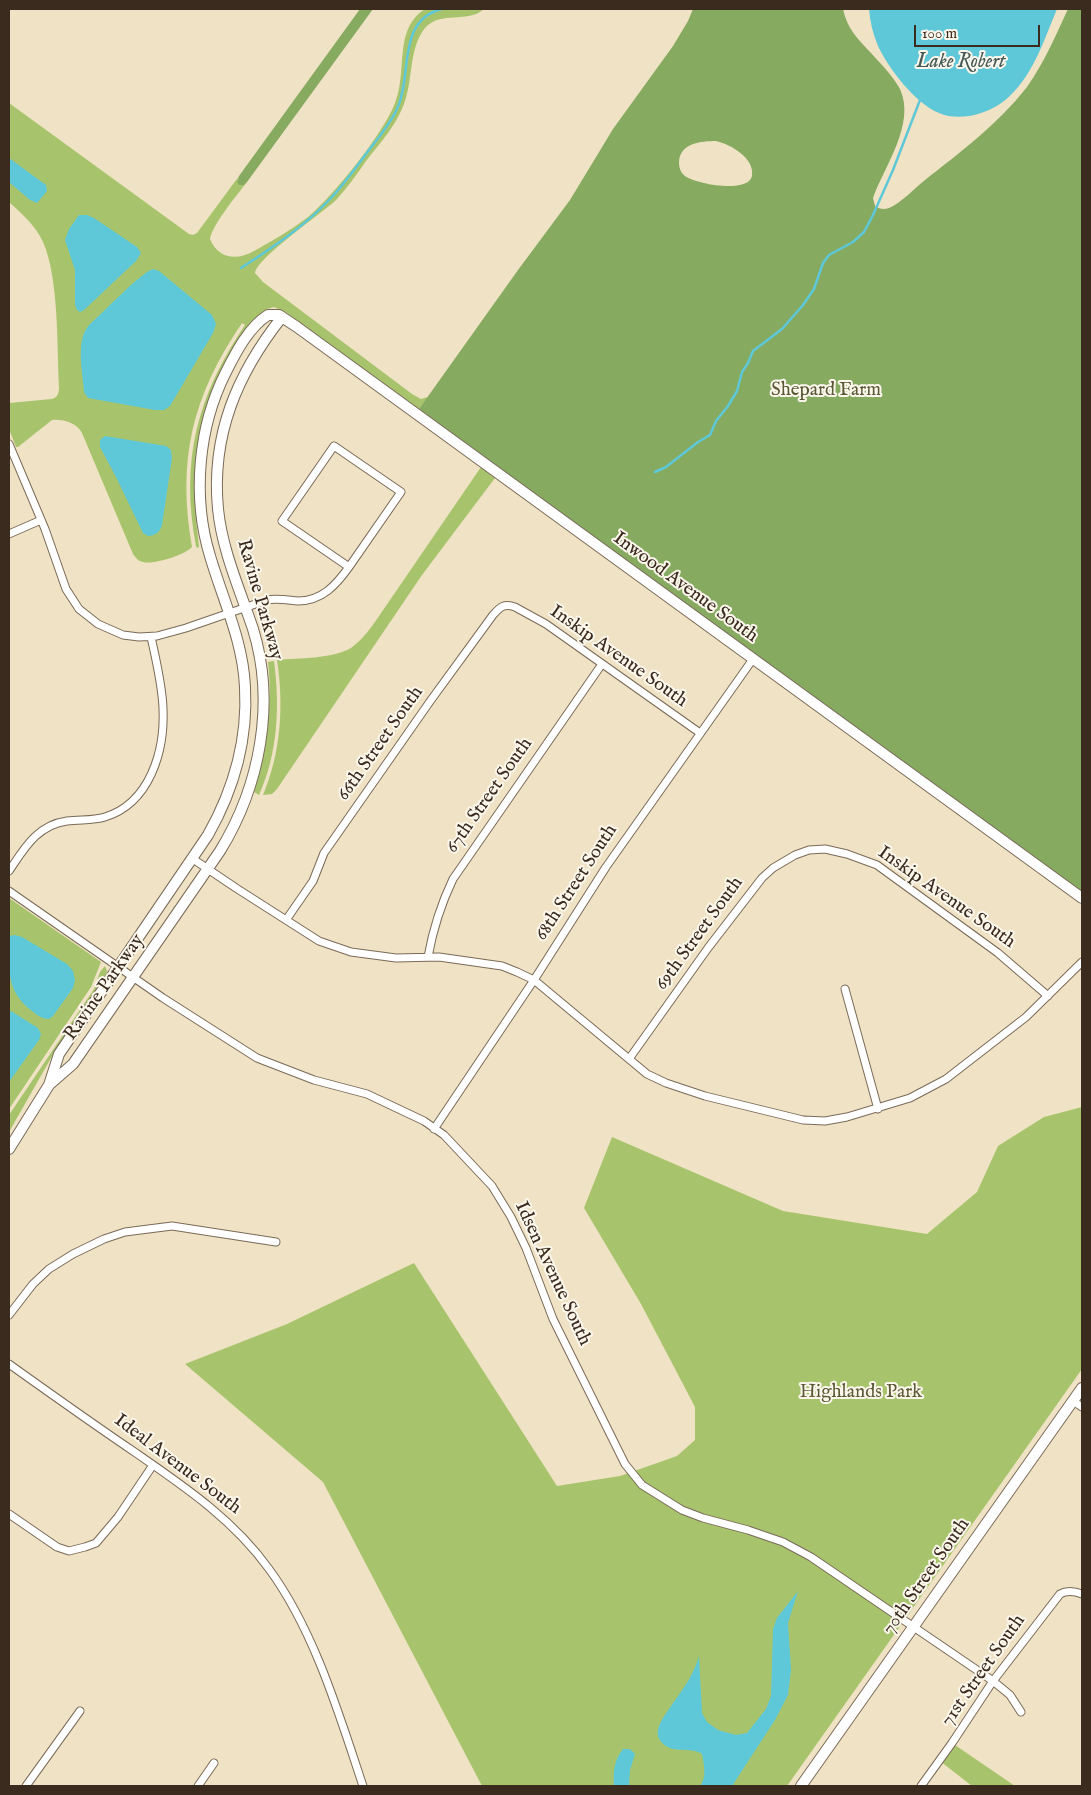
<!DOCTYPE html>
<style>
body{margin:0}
#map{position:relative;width:1091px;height:1795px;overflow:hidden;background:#f0e2c4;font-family:"IM FELL English",serif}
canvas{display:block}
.frame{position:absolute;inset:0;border:10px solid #3b2a1e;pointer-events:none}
.scale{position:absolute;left:914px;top:25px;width:126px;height:22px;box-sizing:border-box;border:2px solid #3b2a1e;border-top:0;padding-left:6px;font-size:15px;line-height:18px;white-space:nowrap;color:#3b2a1e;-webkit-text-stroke:4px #fbf7ec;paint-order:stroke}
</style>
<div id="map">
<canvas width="1091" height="1795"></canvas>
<div class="frame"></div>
<div class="scale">100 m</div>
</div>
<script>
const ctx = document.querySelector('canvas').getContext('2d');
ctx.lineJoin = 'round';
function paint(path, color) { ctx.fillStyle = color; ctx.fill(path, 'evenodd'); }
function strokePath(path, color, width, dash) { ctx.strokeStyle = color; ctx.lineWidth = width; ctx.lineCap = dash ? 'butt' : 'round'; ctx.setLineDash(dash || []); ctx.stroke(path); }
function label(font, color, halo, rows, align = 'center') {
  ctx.font = font + ' "IM FELL English",serif'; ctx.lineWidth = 4; ctx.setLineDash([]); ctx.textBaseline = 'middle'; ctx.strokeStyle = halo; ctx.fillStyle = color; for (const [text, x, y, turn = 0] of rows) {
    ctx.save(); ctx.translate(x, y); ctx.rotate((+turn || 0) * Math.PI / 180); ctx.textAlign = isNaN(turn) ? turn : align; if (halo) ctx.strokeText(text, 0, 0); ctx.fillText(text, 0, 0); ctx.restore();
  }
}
paint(new Path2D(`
 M425,9H484C467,24 441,10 425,28C409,48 413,78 405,101C398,123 381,142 366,161C357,174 347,188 336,200C321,214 258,257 255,273L263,282L412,394L421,399L428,397L419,409L287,313L274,307L267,309L262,312L253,321L230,355L195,485L196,519L199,547L197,548L196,546C180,461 197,396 245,325L242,323C192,397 177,459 192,547C185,555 153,565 143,562C138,561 136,558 133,554L82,433C77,423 63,419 52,420L18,447H16L9,429V403L52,399C58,397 59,393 59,387C57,347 59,278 43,242C36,226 22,214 9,202V103L189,234L193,235L197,233L239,176L237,180L244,185L247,182C237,195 212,225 210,239C218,259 237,261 254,251C272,241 291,230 308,217C334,195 383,134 395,103C408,72 393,29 425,9Z
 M481,467L495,478L422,575L277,789L272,794L263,795C281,752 284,706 277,660C299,658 332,659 351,648C362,640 370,629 377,619Z
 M274,661C280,706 278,753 259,795L254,792C266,750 273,705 268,662Z
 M9,898L101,962L91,987L9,1109Z
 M105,966L107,971L106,976L59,1044L9,1132V1115L94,989L100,972Z
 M1082,1107V1369L787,1786H482L323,1482L185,1364L287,1324L414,1263L557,1486L620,1476L677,1456L695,1440V1407L641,1304L584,1208L612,1137L783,1211L927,1234L977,1192L998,1146L1044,1117Z
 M952,1743L1015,1786H972L940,1761Z`), '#a7c46c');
paint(new Path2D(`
 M360,9H373L247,182L244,185H239L237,182L239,176Z
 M693,9H843C847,29 858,39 871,53C881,64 893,76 900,89C916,124 884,167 873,198L875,206C879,209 884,210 889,208C901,203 915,188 925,180C962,151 998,124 1027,87C1044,63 1056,35 1068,9H1082V893L419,409L518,270L570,200L613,129L673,46L688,21ZM716,141C730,144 755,158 752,176C748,194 696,184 685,176C681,173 679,168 679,163C679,143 701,141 716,141Z`), '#85aa60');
paint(new Path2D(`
 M869,9H1057C1044,40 1032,79 1004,101C988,114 959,122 939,113C916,104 888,68 878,46C873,34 870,22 869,9Z
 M9,158L46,185L47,191L37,203L30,200L9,182Z
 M79,215H87L94,218L137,247L141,253L136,261L84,310L80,312L77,310L75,305V270L65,240L69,229Z
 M153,269L159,271L212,315L216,324L213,333L170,406L164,410H155L88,398L84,392C83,372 75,341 89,325C102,314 140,273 153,269Z
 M105,436L166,446L171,450L172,458L162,525C160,532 155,536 148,536L143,533L116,477L100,447V440Z
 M15,935L22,937L67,964L73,971L75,980L73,988L53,1016L49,1019C42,1019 37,1015 32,1011C5,991 9,967 9,936Z
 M11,1011L38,1028L41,1034L39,1040L9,1082V1012Z
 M798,1591L788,1623L791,1670L788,1695L775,1720L732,1786H700C707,1778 704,1764 702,1754C692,1747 676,1753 666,1746C661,1743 656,1736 658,1730C660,1720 668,1711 673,1703C684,1688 694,1674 699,1656L702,1713L707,1722L718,1730L736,1735L747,1733L766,1709L771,1696L773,1629L777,1618Z
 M623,1749H630L635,1754L630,1770L629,1786H614C613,1772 614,1760 623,1749Z`), '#5ec8d9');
strokePath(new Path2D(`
 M241,268C272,248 305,226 331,198C345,183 357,166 369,150C379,137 390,124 397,109C413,75 396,20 442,9
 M655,472L666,467L698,442L710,435L716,421L728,406L737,391L742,372L748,363L753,351L782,329L803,305L814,289L823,263L829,255L853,242L864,232L873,215L893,170L920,100`), '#5ec8d9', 2.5);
const street = new Path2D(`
 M9,444L45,529L66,589L79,609L98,624L123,635L139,637L157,636L186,628L267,600C277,598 287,600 298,601C322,601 336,585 349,567L401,492L334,446L282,521L349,567
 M9,534L41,520
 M193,859L236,888L319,941L351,952L396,958L439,957L502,966L517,972L534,980L647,1074L666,1083L705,1096L803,1120L825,1121L847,1117L910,1098L946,1079L1026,1017L1082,962
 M9,871C24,849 37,825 67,821C80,819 92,821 105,817C150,803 165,751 163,708C162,684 156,660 151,637
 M9,891L163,998L257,1058L314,1080L367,1094L424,1121L444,1135L492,1186L511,1217L526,1248L553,1319L625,1464L642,1485L682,1510L703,1518L748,1530L783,1542L811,1557L993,1681L1010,1695L1021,1712
 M286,920L313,881L324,853L431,700L493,615C500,607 504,603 515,607L546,624L700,733
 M428,957C433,929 441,904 453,879L602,664
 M845,989L878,1109
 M629,1059L708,948L762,878L773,868L795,855L809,850L825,849L847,854L877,865L998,953L1048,996
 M434,1129L534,980L606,867L753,659
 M9,1315L33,1284L49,1269L73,1254L104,1239L125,1232L172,1226L276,1242
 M9,1364C51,1394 93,1424 136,1453C185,1487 234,1520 269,1569C314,1630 339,1714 363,1786
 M1073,1401L1082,1407
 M9,1514L57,1547L69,1551L85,1547L96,1543L118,1517L153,1465
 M26,1786L80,1711
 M198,1786L214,1763
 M921,1786L952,1743L993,1681L1060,1594C1067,1590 1074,1591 1082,1594`);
const secondary = new Path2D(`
 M50,1084L73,1064L220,851C260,786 276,703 253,629C240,590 222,550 218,509C211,435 237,374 282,317
 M9,1149L49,1085L59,1054L208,835C234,789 248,740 245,687C243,641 223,600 210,556C192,497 198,427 226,372C236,352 249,327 268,315H279L297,327L1082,898
 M801,1786L1082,1388`);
strokePath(street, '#7a6a58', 9);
strokePath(secondary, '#7a6a58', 12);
strokePath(street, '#fff', 7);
strokePath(secondary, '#fff', 10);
label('19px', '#5b5835', '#fbf7ec', [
 ["Shepard Farm",826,391],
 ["Highlands Park",861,1393]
]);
label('19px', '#3b2a1e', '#fbf7ec', [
 ["Inwood Avenue South",685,588,36],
 ["Ravine Parkway",259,600,74],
 ["Inskip Avenue South",618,657,35],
 ["66th Street South",381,744,-55],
 ["67th Street South",490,796,-55],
 ["68th Street South",577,883,-57],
 ["Inskip Avenue South",946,898,35],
 ["69th Street South",700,934,-54],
 ["Ravine Parkway",105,988,-55],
 ["Idsen Avenue South",552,1274,65],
 ["Ideal Avenue South",177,1465,37],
 ["70th Street South",927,1577,-55],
 ["71st Street South",984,1671,-55]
]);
label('italic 20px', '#465956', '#fbf7ec', [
 ["Lake Robert",961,63]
]);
</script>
